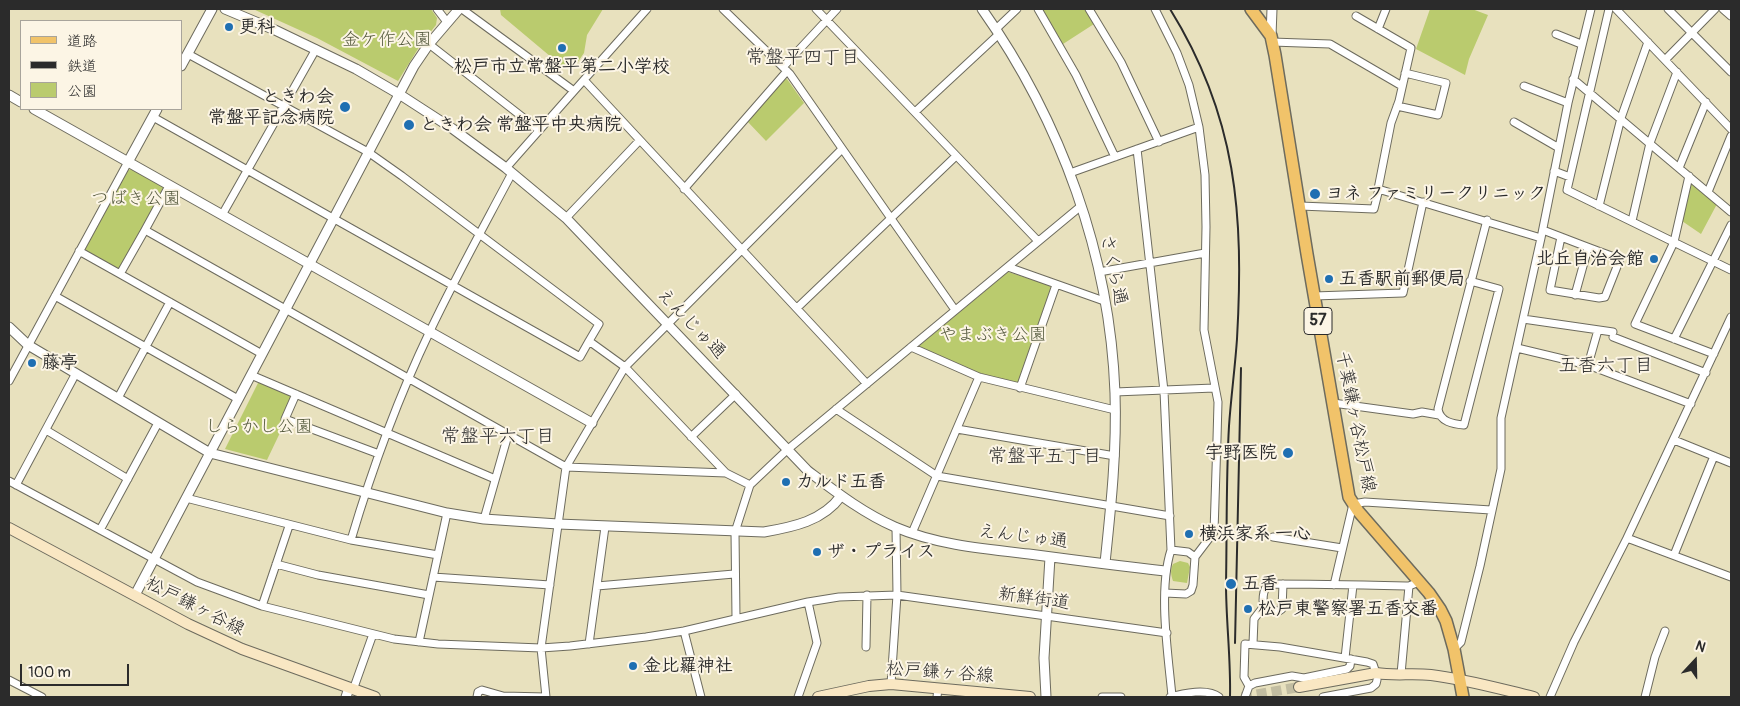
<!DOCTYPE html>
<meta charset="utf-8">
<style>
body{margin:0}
#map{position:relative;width:1740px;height:706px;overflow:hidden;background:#e8e1be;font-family:Pangolin,"Klee One",sans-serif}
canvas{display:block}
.frame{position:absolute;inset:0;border:10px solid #2b2b2b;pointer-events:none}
.legend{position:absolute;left:20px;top:20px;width:162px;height:90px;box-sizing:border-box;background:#fcf5e5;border:1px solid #a8a49b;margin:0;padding:6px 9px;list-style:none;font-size:15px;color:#2b2b2b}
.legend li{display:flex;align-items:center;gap:10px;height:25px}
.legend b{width:25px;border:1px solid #a8a49b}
.north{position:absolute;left:1670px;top:636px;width:50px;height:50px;-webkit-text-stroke:4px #fcf5e5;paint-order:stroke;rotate:21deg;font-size:14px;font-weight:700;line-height:20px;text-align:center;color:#2b2b2b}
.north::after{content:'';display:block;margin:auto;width:18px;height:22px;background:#2b2b2b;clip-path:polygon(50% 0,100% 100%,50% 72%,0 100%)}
.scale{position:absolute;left:20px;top:664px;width:109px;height:22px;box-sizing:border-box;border:2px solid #2b2b2b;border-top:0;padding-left:6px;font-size:15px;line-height:18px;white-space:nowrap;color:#2b2b2b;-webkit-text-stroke:4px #fcf5e5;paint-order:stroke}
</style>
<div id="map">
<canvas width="1740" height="706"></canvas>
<div class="frame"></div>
<ul class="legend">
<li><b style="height:6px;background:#f1c36a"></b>道路</li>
<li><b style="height:6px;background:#2b2b2b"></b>鉄道</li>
<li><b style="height:14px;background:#bacb6e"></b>公園</li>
</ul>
<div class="north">N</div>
<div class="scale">100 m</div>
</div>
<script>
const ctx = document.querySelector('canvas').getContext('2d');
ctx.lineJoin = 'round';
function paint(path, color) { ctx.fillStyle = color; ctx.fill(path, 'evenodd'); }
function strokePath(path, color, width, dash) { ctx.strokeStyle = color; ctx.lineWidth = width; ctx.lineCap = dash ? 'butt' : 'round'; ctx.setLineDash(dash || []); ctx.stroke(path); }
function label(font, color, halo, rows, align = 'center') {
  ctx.font = font + ' Pangolin,"Klee One",sans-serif'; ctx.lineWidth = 4; ctx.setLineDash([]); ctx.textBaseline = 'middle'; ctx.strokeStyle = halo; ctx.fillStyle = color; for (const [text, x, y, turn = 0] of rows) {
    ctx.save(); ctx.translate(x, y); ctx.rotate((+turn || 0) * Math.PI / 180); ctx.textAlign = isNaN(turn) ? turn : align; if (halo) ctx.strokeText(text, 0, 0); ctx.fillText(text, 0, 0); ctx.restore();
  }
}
paint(new Path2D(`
 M253,9H431L437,18L436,25L421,44L398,81L317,38Z
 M500,9H603L587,35L584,53L575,66L563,67L501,15Z
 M1042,9H1085L1094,24L1063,44Z
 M1430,9H1472L1488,15L1469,59L1465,75L1416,49Z
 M787,79L804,103L766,141L747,121L783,80Z
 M132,169L164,187L165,190L120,268L118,269L86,251L85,248L128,170Z
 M1691,182L1717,204L1701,234L1682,221Z
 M1008,272L1049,285L1051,288L1019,382L1016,383L985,376L920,348V345Z
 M259,381L297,397L267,460L225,449Z
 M1180,561L1188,563L1190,567L1187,583L1173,581C1171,575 1170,570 1173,564Z`), '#bacb6e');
strokePath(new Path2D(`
 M1242,697L1299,687`), '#c2bda1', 10, [10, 5]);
const minor = new Path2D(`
 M437,9L447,22
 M462,9L574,91L647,9
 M723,9L790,74L955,310
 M816,9L1038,241
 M1038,9L1076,75L1115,157
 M1089,9L1121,62L1159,142
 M1155,9L1177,53L1189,85L1199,127L1205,175L1206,227L1204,330L1218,402L1217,439L1214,532L1195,557
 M1609,9L1567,190L1731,270
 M1616,9L1731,129
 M1668,9L1731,72
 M1723,9L1731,16
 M1356,16L1411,48L1399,101L1391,123L1378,189L1541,238
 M996,29L1017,9
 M1378,29L1386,9
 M1556,34L1581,44
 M1272,42L1330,44L1402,86
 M429,44L539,130
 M188,54L368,152L402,176L599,324L589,341
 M1665,60L1715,9
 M783,67L837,9
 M1573,79L1731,212
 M584,80L867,384
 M1524,86L1568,103
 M1397,106L1438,115L1446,83L1405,73
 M915,112L999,34
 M153,117L580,357L589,341L625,367L726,473L750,485L735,532L736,618
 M1514,122L1559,148
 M1137,149L1164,391L1171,550C1158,590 1168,653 1172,696
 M506,168L574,91
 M1679,168L1706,102
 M1554,171L1570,177
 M1070,173L1199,127
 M1689,176L1674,242L1635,324L1714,354
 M684,189L787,71
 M1708,192L1731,136
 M1300,206L1374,209L1379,189
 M1599,206L1621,118L1648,42
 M222,215L316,49
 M566,218L639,141
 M1632,221L1650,143L1677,72
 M145,230L169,186
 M1543,230C1569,240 1594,250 1620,259L1605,297L1599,298L1550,290L1561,237
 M79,251L120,274L145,230L566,467L726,473
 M1008,267L1104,301
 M1099,272L1205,253
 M120,274L262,354
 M1470,281L1499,289L1464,425C1453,424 1440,422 1438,409L1487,220
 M1575,295L1588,248
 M55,296L238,399
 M1314,296L1403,293L1423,202
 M797,308L956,156
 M1523,319L1613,332
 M1613,337L1706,373
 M1674,339L1731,225
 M911,347L979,377L1115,410
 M1517,348L1588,365L1691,404
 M1588,365L1598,330
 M251,375L495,479
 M9,381L128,162
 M1020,388L1056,285
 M1115,392L1214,388
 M296,394L285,419L379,454
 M118,398L170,302
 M1333,403L1413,414L1422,412L1439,415
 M836,409L937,476L1170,516
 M957,429L1115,456
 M46,430L128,479
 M691,437L736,394
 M1674,440L1731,463
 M9,481L197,582L262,606L394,639L438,644L541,648L570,646L646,637L684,631L808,602L839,597L897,595L1167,633
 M16,485L76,373
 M750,485L787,450L1081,206
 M186,498L351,540L438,555
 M484,519L508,435
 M100,530L158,423
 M912,533L979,377
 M1273,537L1342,548
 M1627,538L1731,577
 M351,540C372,469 398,398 430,331C455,278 484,226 512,173
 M1674,555L1714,456
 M276,564L318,575L429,595
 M433,577L550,585
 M1283,584L1282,609L1279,611L1265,610C1262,603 1262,589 1269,584C1316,584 1362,585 1409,586L1419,582
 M1334,585L1353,504L1365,502L1491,510
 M597,586L734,574
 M1165,593L1186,594L1191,591L1193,585L1195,557L1188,552L1171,550
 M262,606L289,526
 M684,631L701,697
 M419,642L447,513
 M589,644L605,527
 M1253,644L1254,619L1264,606
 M866,647L867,595
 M1454,649L1461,642L1480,566L1501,469V418L1541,238L1568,103L1591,9
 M1345,658L1353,585
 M1401,674L1409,586
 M9,680L42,697
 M891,684L897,595L896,527
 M1249,686L1244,677L1245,644L1280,647L1367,662L1373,664L1376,673
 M353,690L373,634
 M477,697L478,692L482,690L503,696L546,697
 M546,697L541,648L566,467L625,367L842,149
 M798,697L817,643L808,602
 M937,697L938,688
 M1102,697H1121
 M1170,697C1183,693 1208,688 1219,697
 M1245,697L1249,686L1255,683L1292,676L1304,678L1347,669L1350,666L1351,659
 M1323,697L1371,688L1376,684L1377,680
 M1550,697L1574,642L1627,538L1731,317
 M1645,697L1655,657L1665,631`);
const tertiary = new Path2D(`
 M225,9L275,30L356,69L399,94L453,129L506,168L566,218L808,471C836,492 863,513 895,527C937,545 984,549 1029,554C1074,560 1120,566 1165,571
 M982,9C1061,121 1110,255 1115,393C1117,450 1111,506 1105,563
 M1271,36L1272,9
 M181,66L212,9
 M9,95L21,102
 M34,109L592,423
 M128,162L157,109
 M9,327L28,345L210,453L447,513L484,519L558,524L764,532C793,527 823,521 841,496
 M135,595L414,66L429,44L459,9
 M346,697L349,688
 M1046,697L1044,658L1050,557`);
const secondary = new Path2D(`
 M9,528L188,624L242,649L375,697
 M1299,687L1376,673C1394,676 1412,673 1431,675C1465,679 1500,689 1534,697
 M818,697L869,686L891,684L1030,697`);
const primary = new Path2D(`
 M1251,9L1271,36L1275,55L1307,254L1349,497L1358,511L1429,593L1440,609L1446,621L1454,649L1463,697`);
strokePath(minor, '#6d6b5e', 9);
strokePath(tertiary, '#6d6b5e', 11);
strokePath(secondary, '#6d6b5e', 12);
strokePath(primary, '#6d6b5e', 14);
strokePath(minor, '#fff', 7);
strokePath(tertiary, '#fff', 9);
strokePath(secondary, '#f9e7c3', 10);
strokePath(primary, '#f1c36a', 11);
strokePath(new Path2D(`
 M1170,9C1237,117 1244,215 1237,339C1235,368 1231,397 1229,426C1226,478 1227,531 1226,584C1226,622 1231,659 1230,697
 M1235,643L1241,368`), '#2b2b2b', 2);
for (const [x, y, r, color] of [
 [229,27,5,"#1f6fb2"],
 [562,48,5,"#1f6fb2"],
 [345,107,6,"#1f6fb2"],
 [409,125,6,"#1f6fb2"],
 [1315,194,6,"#1f6fb2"],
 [1654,259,5,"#1f6fb2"],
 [1329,279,5,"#1f6fb2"],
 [32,363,5,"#1f6fb2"],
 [1288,453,6,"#1f6fb2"],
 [786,482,5,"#1f6fb2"],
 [1189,534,5,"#1f6fb2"],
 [817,552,5,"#1f6fb2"],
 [1231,584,6,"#1f6fb2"],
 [1248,609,5,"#1f6fb2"],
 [633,666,5,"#1f6fb2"]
]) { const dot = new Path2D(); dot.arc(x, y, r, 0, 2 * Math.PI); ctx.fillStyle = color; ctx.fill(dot); strokePath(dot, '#fcf5e5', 2); }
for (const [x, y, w] of [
 [1318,321,28]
]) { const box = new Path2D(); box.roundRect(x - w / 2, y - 13.5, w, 27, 4); ctx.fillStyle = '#fcf5e5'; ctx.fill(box); strokePath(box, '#2b2b2b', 1); }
label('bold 16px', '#2b2b2b', null, [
 ["57",1318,321]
]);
label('bold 18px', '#2b2b2b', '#fcf5e5', [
 ["更科",239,27],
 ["松戸市立常盤平第二小学校",562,67,"center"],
 ["ときわ会",334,97,"right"],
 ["常盤平記念病院",334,118,"right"],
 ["ときわ会 常盤平中央病院",420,125],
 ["ヨネ ファミリークリニック",1326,194],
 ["北丘自治会館",1644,259,"right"],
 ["五香駅前郵便局",1339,279],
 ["藤亭",42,363],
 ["宇野医院",1277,453,"right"],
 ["カルド五香",796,482],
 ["横浜家系 一心",1199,534],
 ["ザ・プライス",827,552],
 ["五香",1242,584],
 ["松戸東警察署五香交番",1258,609],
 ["金比羅神社",643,666]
], 'left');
label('18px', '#565b3f', '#fcf5e5', [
 ["金ケ作公園",387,40],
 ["つばき公園",136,199],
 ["やまぶき公園",993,335],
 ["しらかし公園",259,427]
]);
label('18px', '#2b2b2b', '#fcf5e5', [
 ["さくら通",1113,270,78],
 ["えんじゅ通",691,324,46],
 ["千葉鎌ヶ谷松戸線",1355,422,79],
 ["えんじゅ通",1023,537,7],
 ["新鮮街道",1034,599,8],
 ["松戸鎌ヶ谷線",195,607,27],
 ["松戸鎌ヶ谷線",940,673,4]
]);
label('19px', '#2b2b2b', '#fcf5e5', [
 ["常盤平四丁目",803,58],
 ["五香六丁目",1606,366],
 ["常盤平六丁目",498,437],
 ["常盤平五丁目",1045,457]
]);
</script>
